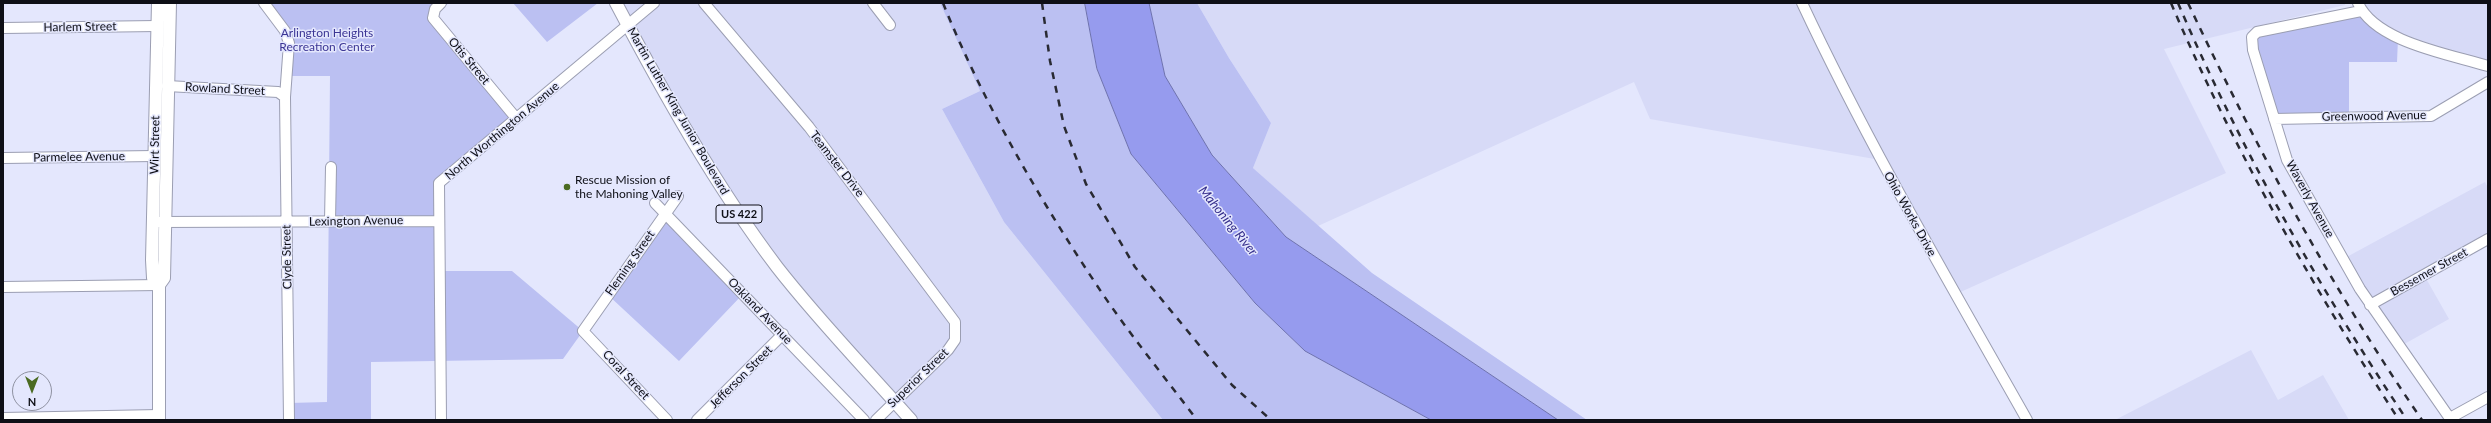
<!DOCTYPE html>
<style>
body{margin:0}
#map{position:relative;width:2491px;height:423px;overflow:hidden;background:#e4e7fd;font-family:Lato,sans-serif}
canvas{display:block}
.frame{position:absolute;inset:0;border:4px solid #0e0f16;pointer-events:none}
.north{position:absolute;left:12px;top:371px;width:40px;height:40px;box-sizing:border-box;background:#e4e7fd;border:1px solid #8e91a1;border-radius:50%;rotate:180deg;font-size:11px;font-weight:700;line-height:16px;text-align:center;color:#0e0f16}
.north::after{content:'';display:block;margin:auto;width:14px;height:18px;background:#4b6b22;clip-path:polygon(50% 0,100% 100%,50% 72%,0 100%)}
</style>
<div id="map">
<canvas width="2491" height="423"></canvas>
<div class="frame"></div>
<div class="north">N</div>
</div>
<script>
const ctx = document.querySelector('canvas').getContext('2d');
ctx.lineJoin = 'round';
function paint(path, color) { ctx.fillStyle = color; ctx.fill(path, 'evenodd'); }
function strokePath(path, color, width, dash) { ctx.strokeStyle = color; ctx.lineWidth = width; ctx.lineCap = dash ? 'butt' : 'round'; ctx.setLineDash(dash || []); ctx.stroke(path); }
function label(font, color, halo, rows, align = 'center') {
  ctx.font = font + ' Lato,sans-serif'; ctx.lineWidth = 3; ctx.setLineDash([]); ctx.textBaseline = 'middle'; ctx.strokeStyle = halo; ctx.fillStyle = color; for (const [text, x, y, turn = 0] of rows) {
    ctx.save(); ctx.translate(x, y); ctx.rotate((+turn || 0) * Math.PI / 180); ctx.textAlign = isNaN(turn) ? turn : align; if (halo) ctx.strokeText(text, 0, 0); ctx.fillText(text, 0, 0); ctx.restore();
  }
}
paint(new Path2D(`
 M616,3H940L980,91L942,109L1004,222L1163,420H911L748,227Z
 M1197,3H2345V5L2164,49L2226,173L1956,294L1880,160L1650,119L1634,82L1318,226L1253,168L1271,123L1229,58Z
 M2358,3H2488V66L2398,39Z
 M2485,182L2488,188V239L2424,275L2449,319L2399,347L2343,259Z
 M2251,350L2278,400L2323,375L2349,420H2115Z`), '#d7daf7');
paint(new Path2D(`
 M264,3H449L433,15L516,118L439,183V271H512L583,331L563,359L371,362V420H289V403L327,402L330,76H287L289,43Z
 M513,3H598L547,42Z
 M940,3H1089L1097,69L1131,154L1255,303L1305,351L1431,420H1163L1004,222L942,109L980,91Z
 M1149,3H1197L1229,58L1271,123L1253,168L1372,273L1587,420H1558L1286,237L1212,155L1165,76Z
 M2361,11L2398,39L2397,62H2349V117L2274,119L2252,37Z
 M666,213L743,294L679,361L608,295Z`), '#bbc0f2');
const water = new Path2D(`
 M1085,3H1149L1165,76L1212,155L1286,237L1558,420H1431L1305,351L1255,303L1131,154L1097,69Z`);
paint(water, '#969bee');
strokePath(water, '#6d71ad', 1);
const minor = new Path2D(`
 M264,3L285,31L289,43L285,97
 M441,3L435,9L433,18L516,118
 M704,3L809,127L955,322V340L948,350L876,420
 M873,3L890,25
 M1802,3C1869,146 1949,282 2027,420
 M2358,3C2375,42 2449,54 2488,66
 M2361,11L2257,32L2252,37L2253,50L2287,160L2360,289L2451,420
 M3,28L157,26
 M167,86L278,92L285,97L289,420
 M2274,119L2431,116L2488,82
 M3,158L154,156
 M655,203L864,420
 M330,221L331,167
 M157,222L438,221
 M3,287L159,285
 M2370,305L2488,239
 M3,418L159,415
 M2450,418L2488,397
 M441,420L439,183L654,3
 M667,420L583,331L678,196
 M697,420L783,334`);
const major = new Path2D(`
 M158,3L152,260L153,278L159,285
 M616,3C664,94 715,185 777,267C819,321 866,369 911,420
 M159,420V285L164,278L170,3`);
strokePath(minor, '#9b9eb2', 12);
strokePath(major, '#9b9eb2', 14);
strokePath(minor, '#fff', 10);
strokePath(major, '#fff', 12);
strokePath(new Path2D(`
 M943,3C983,102 1037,195 1096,284C1127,331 1163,375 1197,420
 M1042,3L1050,61L1064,126L1086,184L1135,267L1232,385L1271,420
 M2171,3C2233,149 2313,287 2399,420
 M2178,3C2240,148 2319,288 2407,420
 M2188,3C2256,147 2332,289 2422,420`), '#292a33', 2.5, [7, 7]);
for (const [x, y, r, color] of [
 [567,187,4,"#4b6b22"]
]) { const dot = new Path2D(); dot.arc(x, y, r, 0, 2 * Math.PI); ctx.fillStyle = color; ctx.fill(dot); strokePath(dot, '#e4e7fd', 1.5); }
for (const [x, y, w] of [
 [739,214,46]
]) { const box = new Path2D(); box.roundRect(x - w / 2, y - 9, w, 18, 3); ctx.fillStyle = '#e4e7fd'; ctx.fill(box); strokePath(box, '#0e0f16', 1); }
label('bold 11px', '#0e0f16', null, [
 ["US 422",739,214]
]);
label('12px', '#0e0f16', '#e4e7fd', [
 ["Harlem Street",80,27,-1],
 ["Otis Street",469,61,50],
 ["Rowland Street",225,89,3],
 ["Martin Luther King Junior Boulevard",678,111,60],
 ["Greenwood Avenue",2374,116,-1],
 ["North Worthington Avenue",502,131,-40],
 ["Wirt Street",155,145,-89],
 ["Parmelee Avenue",79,157,-1],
 ["Teamster Drive",837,164,52],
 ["Waverly Avenue",2310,199,61],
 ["Ohio Works Drive",1910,214,61],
 ["Lexington Avenue",356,221,-1],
 ["Clyde Street",287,257,-91],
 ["Fleming Street",630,263,-55],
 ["Bessemer Street",2429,272,-29],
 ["Oakland Avenue",760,311,46],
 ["Coral Street",626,375,47],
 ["Jefferson Street",741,377,-45],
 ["Superior Street",918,378,-44]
]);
label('12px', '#3c3695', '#e4e7fd', [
 ["Arlington Heights",327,33],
 ["Recreation Center",327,47]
]);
label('12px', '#0e0f16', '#e4e7fd', [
 ["Rescue Mission of",575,180],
 ["the Mahoning Valley",575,194]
], 'left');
label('italic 13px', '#362f8d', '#e4e7fd', [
 ["Mahoning River",1228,221,51]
]);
</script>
